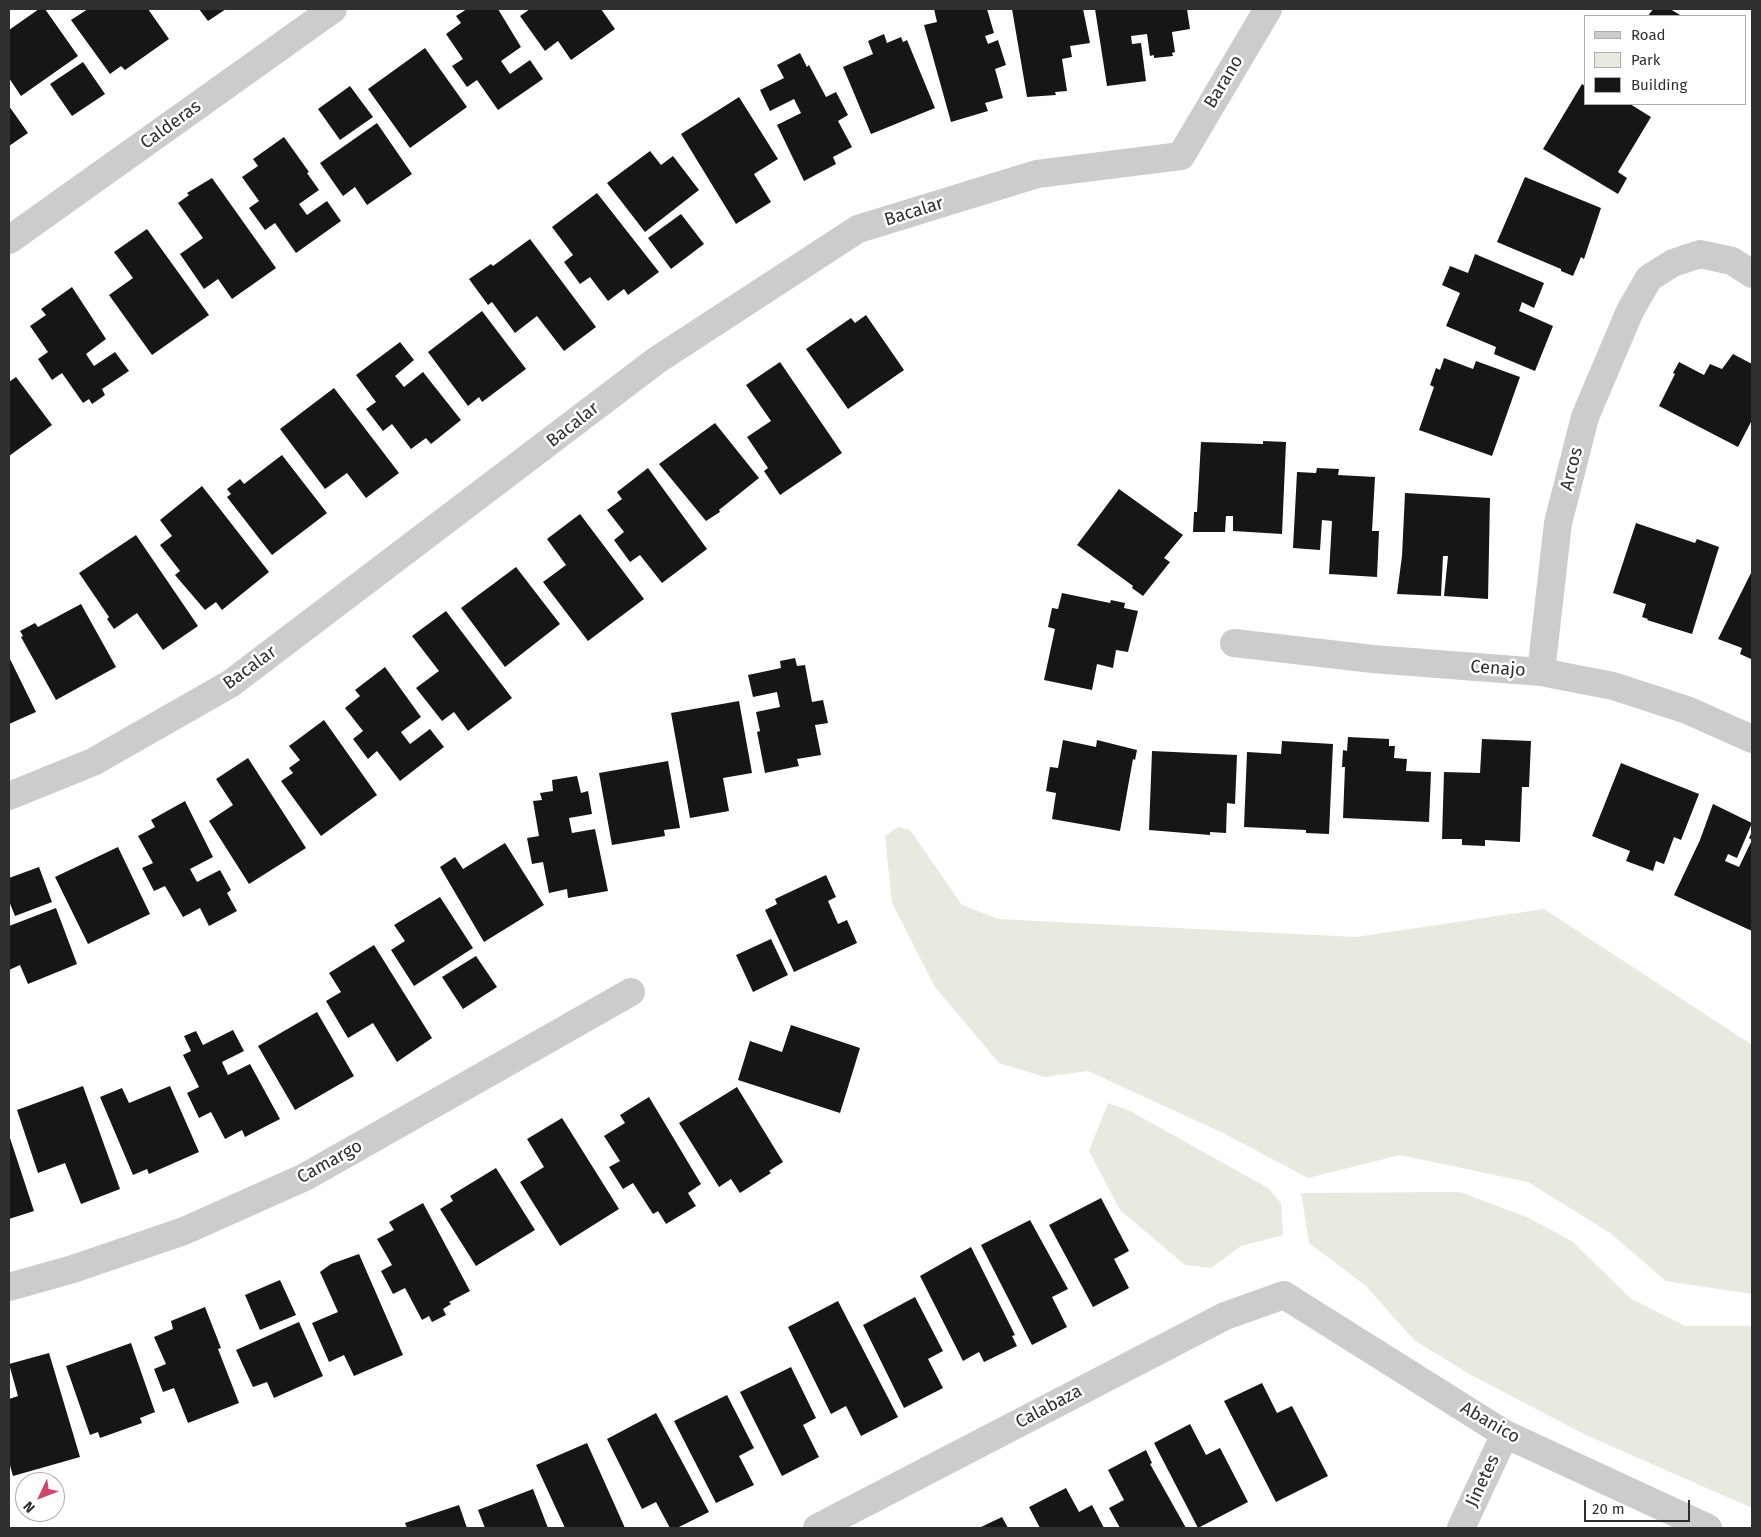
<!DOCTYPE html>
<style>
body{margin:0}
#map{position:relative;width:1761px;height:1537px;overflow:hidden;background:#fff;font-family:"Fira Sans",sans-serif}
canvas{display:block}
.frame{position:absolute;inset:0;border:10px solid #2f2f2f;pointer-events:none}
.legend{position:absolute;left:1584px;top:15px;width:162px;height:90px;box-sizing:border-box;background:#fff;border:1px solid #acacac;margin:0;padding:6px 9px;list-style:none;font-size:15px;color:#2f2f2f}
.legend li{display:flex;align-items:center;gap:10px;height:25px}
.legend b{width:25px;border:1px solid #acacac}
.north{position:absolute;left:15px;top:1472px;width:50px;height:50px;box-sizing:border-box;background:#fff;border:1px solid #acacac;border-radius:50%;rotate:227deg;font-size:14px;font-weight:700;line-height:20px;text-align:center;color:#2f2f2f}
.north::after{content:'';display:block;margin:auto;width:18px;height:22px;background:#d24469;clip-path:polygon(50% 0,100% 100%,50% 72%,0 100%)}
.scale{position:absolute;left:1584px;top:1500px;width:106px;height:22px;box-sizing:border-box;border:2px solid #2f2f2f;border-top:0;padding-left:6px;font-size:15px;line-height:18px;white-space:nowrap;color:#2f2f2f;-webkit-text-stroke:4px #fff;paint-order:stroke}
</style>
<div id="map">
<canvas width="1761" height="1537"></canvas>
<div class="frame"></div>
<ul class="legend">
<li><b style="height:6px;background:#ccc"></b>Road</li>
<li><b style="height:14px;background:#e7eade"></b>Park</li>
<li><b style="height:14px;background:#161616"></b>Building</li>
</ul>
<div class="north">N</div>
<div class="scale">20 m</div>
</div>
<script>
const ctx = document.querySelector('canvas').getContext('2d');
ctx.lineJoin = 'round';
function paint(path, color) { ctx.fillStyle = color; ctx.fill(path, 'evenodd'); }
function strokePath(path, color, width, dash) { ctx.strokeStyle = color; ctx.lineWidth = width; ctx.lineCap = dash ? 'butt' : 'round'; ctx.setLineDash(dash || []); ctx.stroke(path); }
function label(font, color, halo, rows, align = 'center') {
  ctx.font = font + ' "Fira Sans",sans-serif'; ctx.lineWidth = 5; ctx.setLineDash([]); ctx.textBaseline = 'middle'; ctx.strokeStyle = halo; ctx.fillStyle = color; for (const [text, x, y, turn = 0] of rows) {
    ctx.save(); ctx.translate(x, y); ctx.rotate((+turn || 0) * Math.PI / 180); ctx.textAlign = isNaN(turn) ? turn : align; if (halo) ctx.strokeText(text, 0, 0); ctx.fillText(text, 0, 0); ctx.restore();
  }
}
paint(new Path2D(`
 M898,827L910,830L962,905L998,919L1356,937L1544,909L1752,1045V1294L1666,1281L1610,1233L1528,1182L1400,1155L1308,1178L1223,1133L1088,1071L1045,1077L999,1063L935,987L892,903L885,836Z
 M1108,1103L1130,1111L1268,1188L1281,1203L1283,1235L1241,1246L1211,1268L1185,1265L1120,1210L1089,1151Z
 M1460,1192L1529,1218L1573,1242L1630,1298L1685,1326H1752V1508L1586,1435L1471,1375L1414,1340L1366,1286L1309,1243L1301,1193Z`), '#e7eade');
paint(new Path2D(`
 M39,9H45L78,56L21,96L9,78V30Z
 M88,9H148L169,39L125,70L121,66L110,74L71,20Z
 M199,9H226L208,21Z
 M467,9H498L521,47L501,61L510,74L530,60L543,79L498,110L477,80L467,87L452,66L463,59L446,34L461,23L456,16Z
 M530,9H601L615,29L571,60L558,41L545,51L520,16Z
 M934,9H987L994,33L985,36L988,44L998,40L1006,65L995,69L1003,98L985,103L988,111L951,122L924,25L937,22Z
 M1012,9H1083L1090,43L1070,46L1072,57L1062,59L1067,91L1055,92L1056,95L1027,97Z
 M1095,9H1187L1190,29L1172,32L1175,52L1172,53L1173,56L1154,58V55L1150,56L1147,34L1131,36L1132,44L1141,43L1146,81L1107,86Z
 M1653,9H1670L1682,16H1648Z
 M884,34L887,43L901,37L903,42L907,40L935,108L871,134L843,67L873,54L868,41Z
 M425,48L467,107L410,148L368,89Z
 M800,53L807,67L809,65L826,97L836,92L848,115L838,121L852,147L833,157L836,164L804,181L777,125L801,113L794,99L770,111L760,90L784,78L777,65Z
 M83,62L105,94L72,116L50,84Z
 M1582,84L1585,86V104H1630L1651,117L1618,172L1627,178L1618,194L1543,149Z
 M350,86L373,117L340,140L318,109Z
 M739,97L778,159L754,174L771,202L736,224L681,134Z
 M9,106L28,133L9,146Z
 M377,123L412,174L367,205L355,187L343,196L320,163Z
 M284,137L309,172L307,173L319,190L299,204L307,215L327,201L341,221L296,253L275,223L265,230L249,208L259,201L242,177L258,166L253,159Z
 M650,151L661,165L673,156L699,190L645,232L607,183Z
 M1525,177L1601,208L1584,259L1581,257L1573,276L1561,271V269L1497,242Z
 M212,178L276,268L232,299L218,279L204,289L180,254L203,238L178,203L189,195L187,193Z
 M597,193L659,272L628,295L624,289L608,301L590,277L580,284L564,262L573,255L552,227Z
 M681,214L704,244L671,269L648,238Z
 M147,229L209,315L152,355L109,295L133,278L114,252Z
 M530,239L596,327L564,351L537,316L515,333L492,302L488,305L469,279L491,264L493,266Z
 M1475,254L1544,283L1534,308L1522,302L1519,311L1553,326L1535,371L1494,354L1496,347L1446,326L1460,293L1442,285L1450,266L1468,273Z
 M72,287L106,339L86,354L94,366L115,352L129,371L102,389L105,395L92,404L89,399L83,403L62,373L52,380L38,359L48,352L30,326L46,315L41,309Z
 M482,311L526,369L482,402L479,397L468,406L428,352Z
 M866,315L904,370L848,409L806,349L851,318L855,323Z
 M400,342L414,360L395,376L404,387L423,372L461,420L431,444L426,438L411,449L392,424L383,431L366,409L376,402L356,375Z
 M1733,354L1752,364V420L1738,447L1659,406L1675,374L1673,373L1679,362L1704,375L1710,364L1722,369Z
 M1444,358L1473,369L1476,361L1520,377L1492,456L1419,430L1434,387L1430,385L1436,368L1440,370Z
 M780,362L842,453L780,495L764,471L768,468L747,437L771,421L746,385Z
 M16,377L52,425L9,456V382Z
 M334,388L399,473L366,498L347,473L325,489L280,429Z
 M715,423L759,478L719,510L720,512L706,521L659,464Z
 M1263,441L1286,442L1282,534L1233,531V516H1226L1225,532H1193L1194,512H1197L1201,442L1263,444Z
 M282,455L327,513L272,555L227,497L231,494L227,489L240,479L244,484Z
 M648,468L707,549L662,583L640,555L630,562L614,540L624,532L607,510L622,499L617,492Z
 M1317,468L1339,469L1338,475L1375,477L1372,531H1379L1377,577L1329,574L1332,521L1322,520L1320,550L1293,548L1297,472L1316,473Z
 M202,486L269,572L222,610L216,602L205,610L175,575L180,571L160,545L172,536L160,520Z
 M1119,489L1183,535L1164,558L1170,562L1143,596L1132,588L1133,586L1077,545Z
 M1405,493L1490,498L1488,599L1444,596L1448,556H1443L1441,596L1397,594L1402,556Z
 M580,514L644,599L588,641L543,582L566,565L547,539Z
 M1636,523L1695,543L1697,539L1719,547L1692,634L1647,620L1648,619L1642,617L1646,604L1613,593Z
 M136,535L198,626L163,650L137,613L114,629L107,619L109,617L79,573Z
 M516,567L560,624L505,667L461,608Z
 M1752,571V658L1751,659L1740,654L1742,648L1718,639Z
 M1062,593L1110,603L1111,600L1125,603L1124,608L1138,611L1128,652L1116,650L1113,668L1097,664L1092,690L1044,680L1055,629L1048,627L1052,608L1058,609Z
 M81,604L116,667L56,700L21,637L23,636L20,631L35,623L38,627Z
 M446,611L512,698L468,731L454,712L442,721L416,688L439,671L412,636Z
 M9,657L36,712L9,724Z
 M795,658L797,666L805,665L812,702L823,700L828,723L815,725L821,755L797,759L799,766L765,773L757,732L760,731L756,712L780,707L777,692L753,697L748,675L781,668L780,661Z
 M385,667L421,717L401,732L410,744L430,729L444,747L400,781L377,751L368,759L353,739L363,731L345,708L360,696L355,690Z
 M739,701L752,773L723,778L729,811L690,818L671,713Z
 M324,720L377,795L321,836L281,781L293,773L289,768L300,760L289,746Z
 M1348,737L1389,739V746H1395L1394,758L1407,759L1406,771L1431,772L1429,822L1343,818L1345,767H1342L1343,750L1347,751Z
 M1482,739L1531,741L1529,787H1522L1520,842L1485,840V846L1462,845V839H1442L1444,772L1480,773Z
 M1063,740L1096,747L1097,740L1137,750L1135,760L1133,759L1120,831L1052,819L1056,793L1046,791L1050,767L1058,768Z
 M1282,741L1333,744L1329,834L1306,833V830L1244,827L1247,752L1281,754Z
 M1152,751L1237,755L1235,804L1227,803L1226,833L1210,832V835L1149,830Z
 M248,758L306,848L249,884L209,821L233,805L216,779Z
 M668,761L680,828L664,830L665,836L612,845L599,773Z
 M1621,763L1699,794L1681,840L1674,837L1664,864L1656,861L1653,871L1626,861L1630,851L1592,836Z
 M577,776L581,793L588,791L592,814L569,818L572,833L595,829L608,891L568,898L567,889L549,893L543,862L532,864L527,838L539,836L533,801L542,800L540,793L553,791L552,780Z
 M185,801L213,857L190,869L197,882L220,870L231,890L227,893L237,911L209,926L200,908L183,917L165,886L154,891L142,868L153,863L138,836L155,827L151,820Z
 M1713,804L1752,823L1737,858L1728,854L1725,861L1739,867L1752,840L1749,838L1752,832V931L1674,895L1700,840Z
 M505,843L544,905L484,942L440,867L455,857L463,869Z
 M118,847L150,914L88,944L55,877Z
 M39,867L52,902L15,916L9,901V878Z
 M826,875L836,897L828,901L838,924L847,920L857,943L794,972L765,910L777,904L775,899Z
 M440,897L473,948L414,986L391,950L405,941L394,925Z
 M56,908L77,964L28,984L20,965L9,970V926Z
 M771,939L788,975L753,992L736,955Z
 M374,945L432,1038L397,1062L373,1023L348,1038L326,1001L341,992L329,973Z
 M476,956L497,987L463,1009L442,977Z
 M317,1012L354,1076L295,1110L258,1046Z
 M791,1025L860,1048L840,1113L738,1080L750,1041L782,1052Z
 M233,1030L244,1051L222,1062L228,1075L250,1064L280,1119L245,1137L242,1130L225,1139L211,1112L199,1118L187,1093L199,1087L183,1055L191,1051L184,1036L196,1031L203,1045Z
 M83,1086L120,1189L81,1204L65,1163L38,1173L17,1110Z
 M170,1086L199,1152L149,1174L147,1169L133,1175L100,1097L122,1088L129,1103Z
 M737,1087L783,1162L769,1171L771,1173L740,1193L731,1179L719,1187L679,1123Z
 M649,1097L701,1184L688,1193L696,1206L666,1224L658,1211L653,1214L633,1183L623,1189L609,1167L620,1161L604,1136L625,1123L620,1115Z
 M562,1118L619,1209L560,1246L520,1182L544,1167L527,1139Z
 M9,1135L34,1211L9,1219Z
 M496,1168L535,1230L476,1266L440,1209L453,1201L450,1196Z
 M1101,1198L1129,1251L1114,1259L1129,1288L1093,1307L1049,1225Z
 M423,1203L470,1291L449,1302L451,1304L443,1309L446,1315L432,1322L429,1316L422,1320L405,1288L393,1294L381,1271L392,1265L377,1239L394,1230L389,1222Z
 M1030,1220L1068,1289L1052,1297L1067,1327L1032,1345L981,1245Z
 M971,1247L1015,1335L1012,1336L1017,1346L984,1362L979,1352L963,1361L920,1276Z
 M359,1254L403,1355L354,1376L344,1355L329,1362L312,1323L338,1312L320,1272L331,1264Z
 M280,1280L296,1315L260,1330L245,1295Z
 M915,1297L943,1351L928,1359L943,1388L904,1408L863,1325Z
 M838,1301L898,1417L861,1436L846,1406L831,1414L788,1327Z
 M205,1307L221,1348L218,1349L239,1403L188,1423L174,1388L163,1392L154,1369L166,1364L154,1337L173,1329L171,1321Z
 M299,1322L323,1376L274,1398L267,1382L253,1387L236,1350Z
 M131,1343L155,1412L140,1418L142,1423L100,1438L98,1432L90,1435L66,1366Z
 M49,1353L80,1457L13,1476L9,1462V1399L18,1396L9,1364Z
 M791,1367L816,1418L803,1425L819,1457L782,1476L740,1392Z
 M1262,1383L1277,1413L1292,1406L1328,1476L1276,1502L1224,1401Z
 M727,1395L754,1448L739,1456L754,1485L716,1503L674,1421Z
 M656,1413L709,1512L677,1528H670L656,1502L642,1509L607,1439Z
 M1190,1424L1206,1455L1220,1448L1248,1502L1198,1528L1154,1443Z
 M587,1443L625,1528H565L536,1465Z
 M1146,1450L1152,1463L1150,1464L1186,1528H1120L1109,1508L1124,1500L1108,1470Z
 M1066,1488L1079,1512L1092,1505L1104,1528H1040L1029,1507Z
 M533,1489L548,1528H485L478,1510Z
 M459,1505L467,1528H407L405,1523Z
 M1002,1517L1008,1528H979Z`), '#161616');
strokePath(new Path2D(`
 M9,240L333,9
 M1234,643L1373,659L1541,672L1613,686L1687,710L1752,739
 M1541,672L1558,523L1585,417L1630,311L1649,278L1673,263L1700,254L1732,261L1752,274
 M9,796L93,762L230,684L657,360L858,229L1037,174L1181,156L1268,9
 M9,1287L73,1269L184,1231L305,1177L631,992
 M817,1528L1225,1316L1284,1295L1505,1434L1708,1528
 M1461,1528L1505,1434`), '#ccc', 28);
label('18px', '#2f2f2f', '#fff', [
 ["Barano",1224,82,-59],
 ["Calderas",171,125,-36],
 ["Bacalar",914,212,-17],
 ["Bacalar",573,425,-38],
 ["Arcos",1572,469,-76],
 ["Bacalar",250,668,-36],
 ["Cenajo",1498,669,4],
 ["Camargo",330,1162,-29],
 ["Calabaza",1049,1407,-28],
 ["Abanico",1490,1423,30],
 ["Jinetes",1483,1481,-65]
]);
</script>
